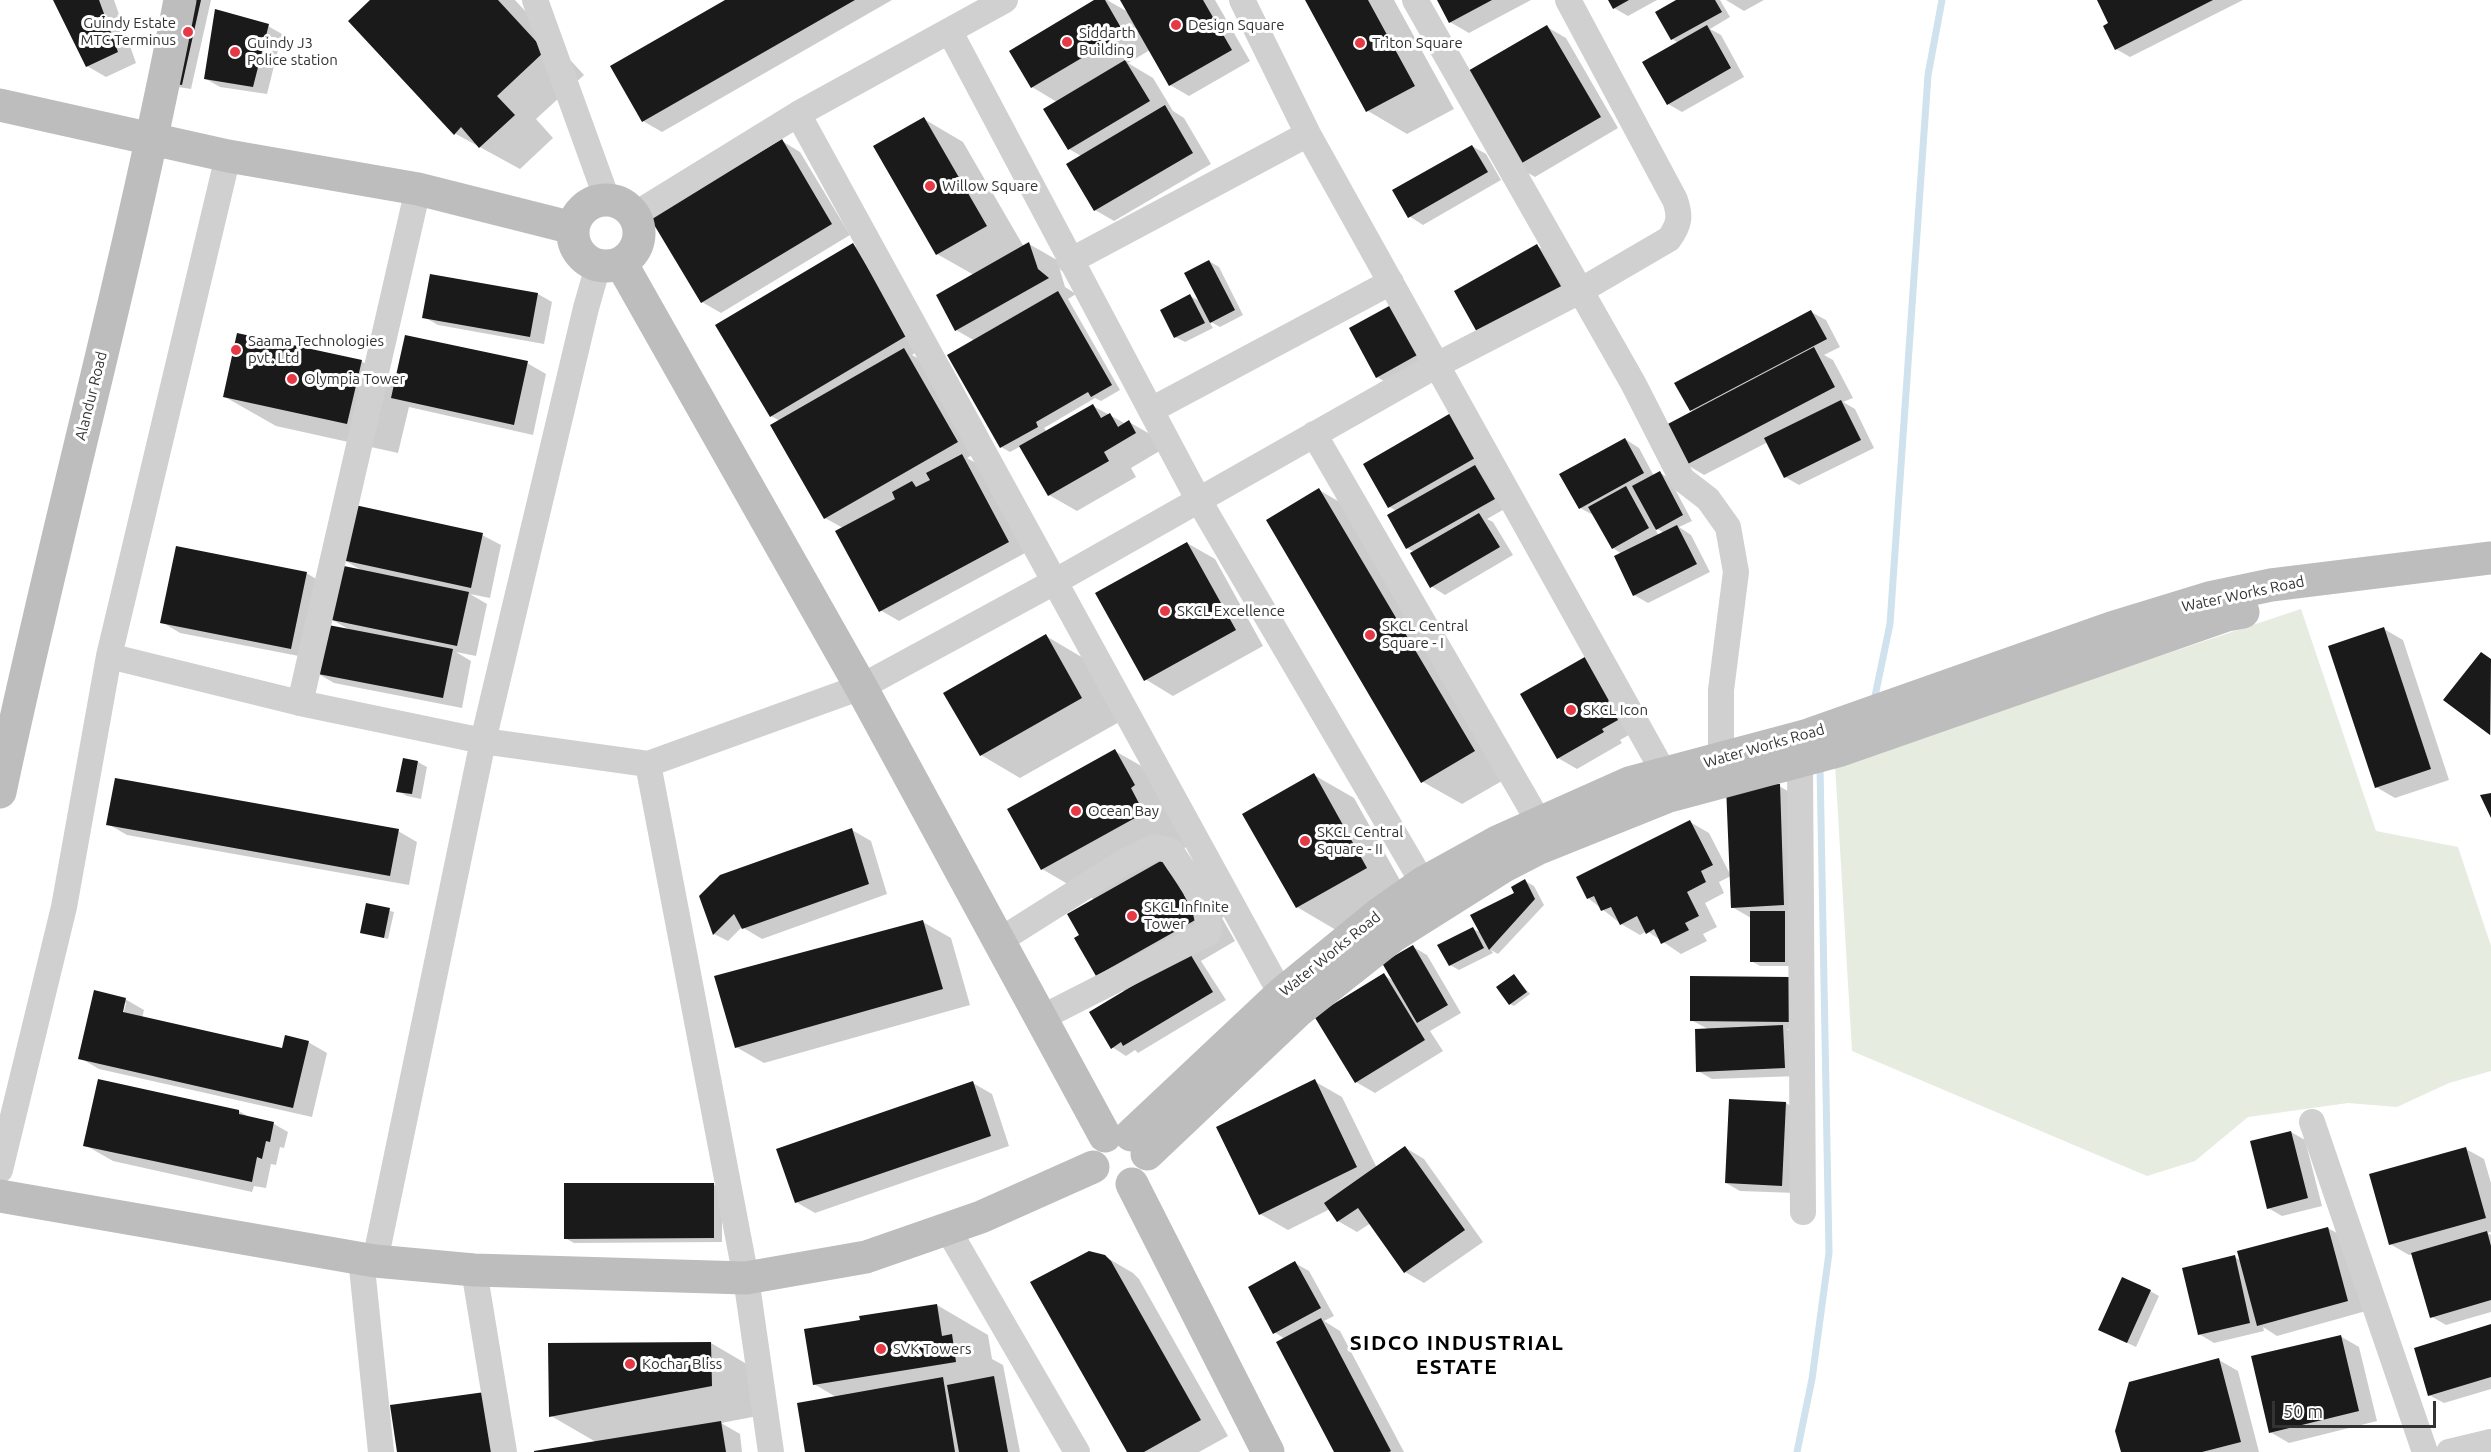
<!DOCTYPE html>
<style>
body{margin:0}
#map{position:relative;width:2491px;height:1452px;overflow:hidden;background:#fff;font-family:Ubuntu,sans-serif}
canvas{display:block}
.scale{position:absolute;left:2272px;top:1401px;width:164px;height:27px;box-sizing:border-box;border:3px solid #333;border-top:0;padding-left:8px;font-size:18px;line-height:21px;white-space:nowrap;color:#333;-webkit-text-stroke:4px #fff;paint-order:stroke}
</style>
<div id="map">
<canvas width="2491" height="1452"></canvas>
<div class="scale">50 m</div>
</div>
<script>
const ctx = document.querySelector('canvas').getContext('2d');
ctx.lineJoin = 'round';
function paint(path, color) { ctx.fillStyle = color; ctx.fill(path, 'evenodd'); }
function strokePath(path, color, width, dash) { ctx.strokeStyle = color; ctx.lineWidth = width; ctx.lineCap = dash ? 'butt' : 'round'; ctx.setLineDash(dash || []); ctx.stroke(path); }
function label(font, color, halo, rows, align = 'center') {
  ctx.font = font + ' Ubuntu,sans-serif'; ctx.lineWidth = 6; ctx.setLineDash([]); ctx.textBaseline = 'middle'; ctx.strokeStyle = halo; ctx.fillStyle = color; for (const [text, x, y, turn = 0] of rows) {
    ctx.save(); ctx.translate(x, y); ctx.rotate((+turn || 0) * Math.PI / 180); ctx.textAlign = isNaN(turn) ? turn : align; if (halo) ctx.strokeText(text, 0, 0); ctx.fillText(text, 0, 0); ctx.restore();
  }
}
paint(new Path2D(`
 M2301,609L2376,831L2458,847L2491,946V1071L2449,1083L2397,1107L2348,1103L2248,1117L2195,1161L2147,1176L1852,1051L1835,764Z`), '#e6ecdf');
paint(new Path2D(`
 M55,0H114L136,63L106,77L87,66Z
 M187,0H211L191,89L178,87Z
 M373,0H515L584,75L536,119L553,138L520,169L454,133Z
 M728,0H892L662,132L643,121Z
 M1097,0H1107L1128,12L1121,0H1215L1250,61L1189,96L1170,85L1150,50L1128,63L1153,78L1173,111L1184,118L1211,164L1114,221L1095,210L1081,156L1069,149L1057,102L1032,87Z
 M1306,0H1394L1454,109L1407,134L1368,111Z
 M1439,0H1531L1469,33L1450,22Z
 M1610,0H1657L1628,16L1614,8Z
 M1679,0H1720L1730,17L1710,29L1721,35L1744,77L1682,112L1668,104L1679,43L1672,39Z
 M1726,0H1764L1744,11Z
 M2099,0H2243L2130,57L2116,49L2110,23Z
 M268,26L282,34L267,94L220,87L206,79Z
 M1547,27L1566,38L1618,128L1535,177L1516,166Z
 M924,119L963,142L1024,247L1029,244L1057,260L1065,287L1076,294L1068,299L1120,390L1101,401L1095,398L1044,428L1047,432L1093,406L1126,424L1129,422L1157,438L1163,449L1131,468L1136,477L1077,511L1049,495L1021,446L1010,452L1001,447L975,341L956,330L974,275L937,254Z
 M782,141L800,152L850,235L721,313L702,302Z
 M1472,146L1486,154L1501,180L1423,225L1409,216Z
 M853,245L872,256L926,346L912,355L923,361L976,453L967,458L981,466L1027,552L899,621L880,610L843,528L825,518L780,421L771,416Z
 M1537,246L1551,254L1575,296L1480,333Z
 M1209,261L1219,267L1243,315L1220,327L1209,321L1213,328L1185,342L1175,337L1190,296L1201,302Z
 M538,294L552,302L544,344L438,325L424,317Z
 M1391,306L1432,362L1391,385L1377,377Z
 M1811,312L1826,320L1840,347L1824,355L1833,360L1853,398L1843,402L1855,409L1874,448L1799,485L1785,477L1768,442L1704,475L1686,464L1694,412L1691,410Z
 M361,361L396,382L527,363L546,374L533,435L409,407L398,453L276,426L225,397Z
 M1456,412L1508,507L1487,519L1493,522L1513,555L1445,595L1431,586L1414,552L1407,548L1397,511L1389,507Z
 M1625,439L1639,448L1654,476L1660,473L1669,478L1692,521L1679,527L1691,535L1710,572L1648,603L1634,595L1622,554L1613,548L1595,516L1580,508ZM1654,527L1664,533L1659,536Z
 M1319,490L1359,513L1514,774L1462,804L1423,782Z
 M482,535L501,545L490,598L470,594L487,604L476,656L456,652L471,661L462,708L334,683L315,672L350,630L329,618L363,571L344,560Z
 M1187,543L1215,559L1263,646L1173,696L1145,679Z
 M306,573L325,584L309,658L180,633L162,622Z
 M2384,629L2403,640L2449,780L2395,798L2376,787Z
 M1046,636L1085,659L1121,721L1020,778L981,755Z
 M2481,654L2491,660V735L2446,700Z
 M1609,667L1636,731L1620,740L1622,743L1577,769L1558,758Z
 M1115,751L1166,780L1195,842L1165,859L1206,882L1225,916L1222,918L1235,941L1201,961L1226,1000L1138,1053L1135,1050L1126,1056L1112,1047L1126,992L1097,975L1081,936L1095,900L1042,869Z
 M404,760L418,762L427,767L421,799L407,796L398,791Z
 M1314,775L1354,798L1406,891L1336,930L1297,907Z
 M1779,786L1798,797L1794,966H1760L1751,961V918L1732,907Z
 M1690,822L1709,833L1731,876L1719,882L1724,893L1705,903L1717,927L1703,934L1707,941L1681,954L1647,931L1640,935L1621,924L1588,898Z
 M108,824L398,831L417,842L409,885L127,835Z
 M852,830L871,841L887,894L762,939L742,927L728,941L714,934L700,897Z
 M1525,881L1534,886L1544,905L1498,954L1491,950L1493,953L1459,970L1450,965L1473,929L1482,933Z
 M367,905L394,912L388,939L362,932Z
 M923,922L951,938L970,1005L764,1063L736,1047Z
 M1413,947L1427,955L1461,1013L1430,1031L1443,1051L1375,1093L1356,1082L1384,975L1395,982Z
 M1514,976L1530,994L1514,1006L1510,1004Z
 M1789,979L1803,1029H1787L1797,1035L1799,1076L1712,1079L1698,1071L1708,1029L1691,1020Z
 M125,999L144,1010L142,1018L283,1050L308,1042L327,1053L312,1117L99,1069L80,1058ZM123,1003H126L122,1020Z
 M1314,1081L1342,1097L1377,1168L1406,1148L1424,1159L1483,1242L1424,1283L1405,1272L1371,1223L1357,1232L1338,1221L1330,1209L1288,1230L1260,1214Z
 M973,1083L992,1094L1009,1146L815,1213L796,1202Z
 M1730,1101L1786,1103L1800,1112L1796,1193L1740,1191L1726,1183Z
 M239,1111L251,1118L274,1124L288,1132L284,1148L280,1147L276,1165L271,1164L266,1188L254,1186L252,1192L113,1161L85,1145Z
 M2291,1132L2305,1140L2322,1206L2282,1216L2268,1208Z
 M2466,1149L2484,1159L2491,1183V1232L2487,1233L2491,1235V1312L2446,1325L2432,1317L2413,1254L2409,1255L2390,1244Z
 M713,1184L722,1190V1242L574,1243L565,1238Z
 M2328,1228L2347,1239L2366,1311L2277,1336L2263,1327L2264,1331L2214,1343L2199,1334L2235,1257L2241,1261Z
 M1104,1256L1133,1273L1139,1279L1228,1436L1199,1452H1128Z
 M1295,1263L1309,1271L1334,1316L1324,1321L1340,1331L1404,1452H1336L1285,1339L1274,1332Z
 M2150,1291L2159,1296L2136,1347L2100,1330Z
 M937,1305L988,1335L992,1359L1003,1365L1020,1452H807L836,1397L814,1384L861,1321Z
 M2491,1326V1389L2444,1403L2429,1395Z
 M2340,1336L2359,1347L2377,1421L2289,1443L2270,1432Z
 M711,1343L762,1373L763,1415L721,1423L740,1434L742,1452H535L596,1442L551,1416Z
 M2219,1360L2238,1371L2259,1452H2123Z`), '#0003');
strokePath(new Path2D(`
 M1874,701L1890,624L1928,75L1942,0
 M1797,1452L1812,1379L1829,1253L1820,766`), '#cfe2ee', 7);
paint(new Path2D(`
 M53,0H99L118,52L86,67Z
 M185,0H201L182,85L167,82Z
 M370,0H498L545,51L497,96L515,115L479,148L461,127L454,135L348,21Z
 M725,0H855L642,122L610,66Z
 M1094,0H1105L1124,33L1031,88L1009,51Z
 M1120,0H1203L1232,50L1169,86Z
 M1305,0H1368L1415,86L1366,112Z
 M1437,0H1492L1449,23Z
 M1608,0H1629L1613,9Z
 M1676,0H1715L1722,12L1671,40L1655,12Z
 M2097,0H2213L2115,50L2103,26L2108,23Z
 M215,9L269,24L253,87L204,79Z
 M1547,25L1601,117L1515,167L1461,75Z
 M1707,25L1731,68L1667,105L1642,62Z
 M1125,60L1150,101L1068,150L1043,109Z
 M1165,105L1193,153L1094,211L1066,164Z
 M924,117L987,226L936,255L873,146Z
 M782,139L832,224L701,303L650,218Z
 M1472,145L1488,172L1408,218L1392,190Z
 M1029,242L1038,269L1049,278L955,331L936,295Z
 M853,243L908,335L770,417L715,325Z
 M1537,244L1562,288L1478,334L1454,291Z
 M1209,260L1235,310L1210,323L1184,273Z
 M430,274L538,293L530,337L422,318Z
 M1058,291L1112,385L1091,397L1088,392L1036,422L1038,427L1000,448L947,355Z
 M1190,294L1205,323L1174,338L1160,310Z
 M1391,305L1419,354L1376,378L1349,328Z
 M1811,310L1827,339L1690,411L1674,383Z
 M237,333L362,360L347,424L223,397Z
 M405,335L528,361L514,425L391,398Z
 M1814,347L1835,387L1684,466L1664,426Z
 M904,348L958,442L824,519L770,425Z
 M1841,400L1861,440L1784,478L1764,438Z
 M1093,404L1101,418L1110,413L1118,427L1129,420L1136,433L1104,452L1109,461L1048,496L1019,446Z
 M1456,410L1482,454L1388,508L1363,464Z
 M1625,438L1644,473L1579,509L1559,474Z
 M962,454L1009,542L879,612L835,531L895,499L892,492L912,481L916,487L930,480L926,473Z
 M1475,465L1495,499L1406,549L1387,515Z
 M1660,471L1683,515L1656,530L1632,486Z
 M1626,486L1649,528L1612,549L1588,507Z
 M1319,488L1475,751L1421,783L1266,520Z
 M355,505L483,533L471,588L342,560Z
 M1479,513L1500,547L1430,588L1410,553Z
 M1677,525L1697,564L1633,596L1614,556Z
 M1187,542L1236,630L1144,681L1095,593Z
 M176,546L307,572L291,649L160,623Z
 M339,565L469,592L457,646L327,619Z
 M323,624L453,649L443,698L313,673Z
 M2384,627L2431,769L2375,788L2328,646Z
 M1046,634L1082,698L980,756L943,693Z
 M2481,652L2491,659L2490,735L2443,700Z
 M1590,654L1615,697L1608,701L1618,720L1602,729L1604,732L1557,759L1520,694Z
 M1115,749L1135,785L1131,788L1144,813L1041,870L1007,809Z
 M403,758L418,761L412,794L396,792Z
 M1314,773L1367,868L1296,908L1242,814Z
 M115,778L399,829L390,876L106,825Z
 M1780,784L1784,905L1731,908L1726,786Z
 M2491,793V818L2480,795Z
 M1690,820L1713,865L1701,871L1706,882L1687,892L1699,916L1685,923L1689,930L1661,944L1654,929L1646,934L1637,916L1620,925L1611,907L1601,911L1594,896L1587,899L1576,877Z
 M852,828L869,884L742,929L734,914L713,935L699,896L720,875Z
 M1166,858L1187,893L1184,895L1197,919L1096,976L1074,938L1079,935L1067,914Z
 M1525,879L1535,899L1489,950L1470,915L1514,893L1511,887Z
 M366,903L390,908L384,938L360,933Z
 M1750,911H1785V962H1750Z
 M923,920L943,989L735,1048L714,976Z
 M1473,927L1484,948L1449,966L1437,945Z
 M1413,945L1448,1005L1417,1023L1382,963Z
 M1189,952L1213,992L1123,1046L1121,1042L1111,1049L1089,1012Z
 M1384,973L1425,1040L1355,1083L1314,1016Z
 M1514,974L1527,992L1509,1005L1496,987Z
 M1690,976L1790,977L1789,1022L1690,1021Z
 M94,990L126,998L123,1012L282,1048L285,1035L309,1041L293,1108L78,1059Z
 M1783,1025L1785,1068L1696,1072L1695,1029Z
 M98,1079L239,1110V1114L274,1122L270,1142L266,1141L262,1159L257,1157L252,1182L83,1146Z
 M1315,1079L1357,1167L1259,1215L1216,1127Z
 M973,1081L991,1136L795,1203L776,1149Z
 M1729,1099L1786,1102L1782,1186L1725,1183Z
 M2291,1131L2308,1198L2267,1209L2250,1141Z
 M1405,1146L1465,1230L1404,1273L1358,1208L1337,1222L1324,1203Z
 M2466,1147L2486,1218L2389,1245L2369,1174Z
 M564,1183H714V1238L564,1239Z
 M2328,1227L2348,1301L2257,1326L2237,1251Z
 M2487,1231L2491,1246V1300L2430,1318L2411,1253Z
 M1089,1251L1105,1255L1111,1261L1201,1420L1144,1452H1127L1030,1282Z
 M2235,1255L2250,1323L2198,1335L2182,1268Z
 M1295,1261L1321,1308L1273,1334L1248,1287Z
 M2122,1277L2151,1290L2127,1343L2098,1330Z
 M937,1304L942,1336L952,1334L956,1362L813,1385L804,1329L860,1320L859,1316Z
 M1321,1318L1391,1451L1389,1452H1334L1276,1342Z
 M2491,1324V1377L2428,1396L2414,1348Z
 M2341,1335L2359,1411L2269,1433L2251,1356Z
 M711,1342L712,1386L549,1417L548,1343Z
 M2219,1358L2241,1442L2202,1452H2121L2115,1431L2129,1382Z
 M994,1376L1008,1452H959L947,1385Z
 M943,1377L955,1452H805L797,1403Z
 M485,1392L493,1452H397L390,1405Z
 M721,1421L726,1452H534V1451Z`), '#1a1a1a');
strokePath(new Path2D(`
 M535,0L607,199
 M1242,0L1308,134L1664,773
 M1415,0L1633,383L1682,479L1708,499L1728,527L1736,572L1721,690V759L1725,776
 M950,32L1198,499L1423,883
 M798,114L1281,994
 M634,215L798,114L1005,0
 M1070,261L1308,134
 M1153,409L1391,282
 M1314,434L1539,822
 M109,656L300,703L483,741L648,764L861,687L1056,581L1437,365L1580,291L1669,239C1679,225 1681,217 1675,200L1568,0
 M300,703L418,189
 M1800,763L1803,1212
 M648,764L746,1278L771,1452
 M999,941L1124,862L1155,847L1171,851C1186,876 1211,903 1208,933L1041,1018
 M2312,1122L2425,1452
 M0,1170L64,907L109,656L228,156
 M947,1228L1077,1452
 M361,1258L381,1452
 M375,1261L483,741L586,308L598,266
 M474,1270L504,1452
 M2449,1452L2491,1442`), '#d0d0d0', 26);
strokePath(new Path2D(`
 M0,105L228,156L418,189L573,228
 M573 233a33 33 0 1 1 66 0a33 33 0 1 1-66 0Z
 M621,263L861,687L1105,1136
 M0,792C56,527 129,266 180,0
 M1131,1135L1281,994L1379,914L1423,883L1499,841L1629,783L1805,736L2111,628L2209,598L2271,585L2491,558
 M1147,1154L1298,1011L1393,936L1504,866L1537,849L1669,796L1841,750L2227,615L2243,612
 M1132,1184L1268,1452
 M0,1196L375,1261L474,1270L746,1278L866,1257L981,1217L1093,1167`), '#bdbdbd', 33);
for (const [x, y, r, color] of [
 [1176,25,6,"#e63946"],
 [188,32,6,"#e63946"],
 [1067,42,6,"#e63946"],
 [1360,43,6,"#e63946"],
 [235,52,6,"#e63946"],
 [930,186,6,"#e63946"],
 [236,350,6,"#e63946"],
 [292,379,6,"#e63946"],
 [1165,611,6,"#e63946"],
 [1370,635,6,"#e63946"],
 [1571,710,6,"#e63946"],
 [1076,811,6,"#e63946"],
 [1305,841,6,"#e63946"],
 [1132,916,6,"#e63946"],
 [881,1349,6,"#e63946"],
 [630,1364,6,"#e63946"]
]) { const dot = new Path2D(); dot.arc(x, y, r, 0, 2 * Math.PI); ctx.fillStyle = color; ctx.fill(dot); strokePath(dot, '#fff', 2); }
label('15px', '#333', '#fff', [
 ["Guindy Estate",176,23,"right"],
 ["MTC Terminus",176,40,"right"],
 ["Design Square",1188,25],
 ["Siddarth",1079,33],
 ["Building",1079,50],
 ["Guindy J3",247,43],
 ["Police station",247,60],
 ["Triton Square",1372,43],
 ["Willow Square",942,186],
 ["Saama Technologies",248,341],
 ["pvt. Ltd",248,358],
 ["Olympia Tower",304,379],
 ["SKCL Excellence",1177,611],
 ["SKCL Central",1382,626],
 ["Square - I",1382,643],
 ["SKCL Icon",1583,710],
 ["Ocean Bay",1088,811],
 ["SKCL Central",1317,832],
 ["Square - II",1317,849],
 ["SKCL Infinite",1144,907],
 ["Tower",1144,924],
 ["SVK Towers",893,1349],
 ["Kochar Bliss",642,1364]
], 'left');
label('15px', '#333', '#fff', [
 ["Alandur Road",91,396,-76],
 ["Water Works Road",2243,594,-12],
 ["Water Works Road",1764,746,-16],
 ["Water Works Road",1330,954,-39]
]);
ctx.letterSpacing = '1.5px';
label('bold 21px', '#000', '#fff', [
 ["SIDCO INDUSTRIAL",1457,1343],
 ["ESTATE",1457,1367]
]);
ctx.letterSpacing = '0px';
</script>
